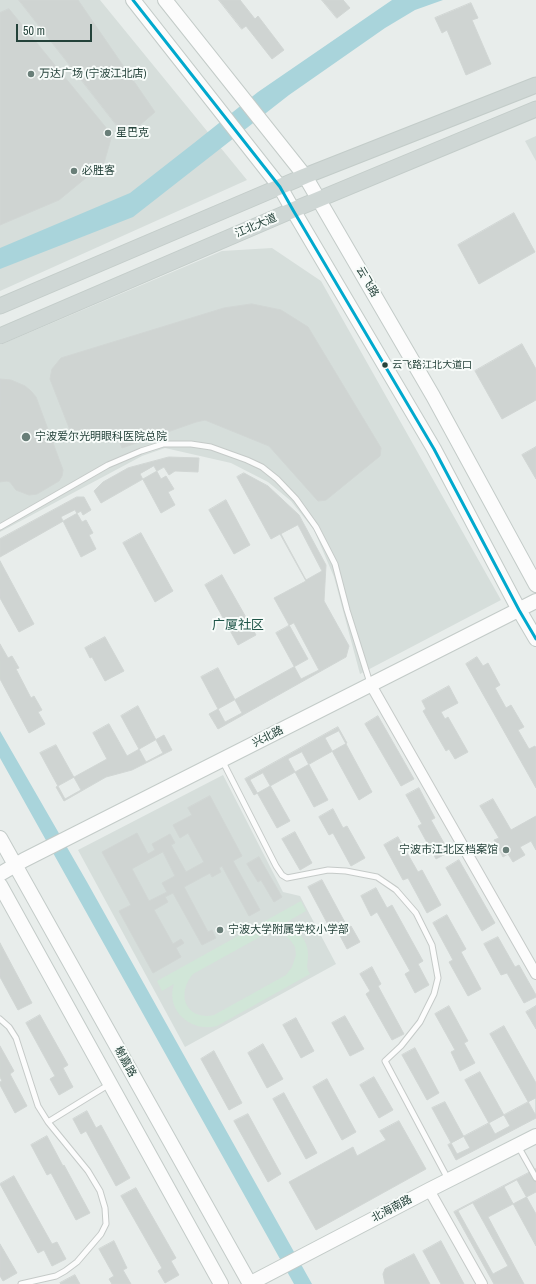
<!DOCTYPE html>
<meta charset="utf-8">
<style>
body{margin:0}
#map{position:relative;width:536px;height:1284px;overflow:hidden;background:#e8edeb;font-family:"Archivo Narrow",sans-serif}
canvas{display:block}
.scale{position:absolute;left:16px;top:24px;width:76px;height:18px;box-sizing:border-box;border:2px solid #24423a;border-top:0;padding-left:5px;font-size:12px;line-height:14px;white-space:nowrap;color:#24423a;-webkit-text-stroke:3px #f7fbf9;paint-order:stroke}
</style>
<div id="map">
<canvas width="536" height="1284"></canvas>
<div class="scale">50 m</div>
</div>
<script>
const ctx = document.querySelector('canvas').getContext('2d');
ctx.lineJoin = 'round';
function paint(path, color) { ctx.fillStyle = color; ctx.fill(path, 'evenodd'); }
function strokePath(path, color, width, dash) { ctx.strokeStyle = color; ctx.lineWidth = width; ctx.lineCap = dash ? 'butt' : 'round'; ctx.setLineDash(dash || []); ctx.stroke(path); }
function label(font, color, halo, rows, align = 'center') {
  ctx.font = font + ' "Archivo Narrow","Noto Sans SC",sans-serif'; ctx.lineWidth = 4; ctx.setLineDash([]); ctx.textBaseline = 'middle'; ctx.strokeStyle = halo; ctx.fillStyle = color; for (const [text, x, y, turn = 0] of rows) {
    ctx.save(); ctx.translate(x, y); ctx.rotate((+turn || 0) * Math.PI / 180); ctx.textAlign = isNaN(turn) ? turn : align; if (halo) ctx.strokeText(text, 0, 0); ctx.fillText(text, 0, 0); ctx.restore();
  }
}
paint(new Path2D(`
 M0,0H100L247,180L0,291Z
 M536,136V161L525,141Z
 M272,248L321,281L501,600L360,674L334,577L314,530L291,501L268,482L231,463L165,448L142,456L0,532V345L222,251Z
 M223,775L283,892L300,896L336,964L185,1047L78,850Z`), '#d6dedb');
paint(new Path2D(`
 M301,901L306,911L285,923C297,930 309,940 308,956C308,965 305,966 310,974L217,1026C192,1033 165,1011 174,984L162,991L157,981ZM273,932H279L285,935L291,941L295,947L296,955L292,967L286,975L214,1015C187,1021 175,995 193,974L267,933Z`), '#d1e6d8');
paint(new Path2D(`
 M392,0H443L415,10L385,28L289,95L133,217L0,269V248L130,193L194,143L258,92Z
 M0,731L87,882L312,1284H294L0,758Z`), '#a9d4db');
const building = new Path2D(`
 M19,0H78L155,112L126,137Z
 M219,0H240L255,19L258,16L284,50L272,59L246,26L242,29Z
 M322,0H343L350,8L337,18Z
 M471,3L478,18L472,20L491,64L466,75L447,30L442,33L435,18Z
 M9,9L112,135L104,163L59,200L0,225V13Z
 M514,213L535,252L479,284L458,245Z
 M252,304L281,310L308,327L381,448L380,456L326,500L318,501L269,446L205,420L196,422L122,448L116,431H102L92,435L81,436L70,430L50,379L52,369L61,358L224,308Z
 M522,344L536,369V400L502,419L475,371Z
 M0,379L11,380L25,386L31,391L36,397L63,470L62,476L59,481L37,494L29,495L16,490L10,482L7,481L0,482Z
 M536,447V479L522,455Z
 M169,457L199,458L198,472L175,471L169,475L164,467L101,503L94,491L103,482L128,468Z
 M154,466L161,479L166,476L174,489L168,492L175,505L161,513L140,474Z
 M244,473L268,486L299,515L326,565L324,601L349,646L346,657L218,729L209,714L308,659L274,598L306,581L280,534L271,539L237,477Z
 M77,497H84L91,510L83,515L81,511L0,557V539Z
 M226,500L250,545L234,554L209,510Z
 M75,510L82,522L86,520L93,533L89,535L96,549L81,557L61,517Z
 M298,525L322,571L306,580L281,534Z
 M141,533L173,591L155,602L123,543Z
 M0,561L34,624L19,632L0,598Z
 M222,575L256,635L238,645L205,585Z
 M294,623L319,670L301,679L276,633Z
 M105,637L124,671L105,681L92,657L90,658L85,648Z
 M0,644L8,658L12,656L19,668L16,669L31,698L34,696L42,710L38,712L45,724L29,733L0,679Z
 M477,657L483,666L488,663L500,685L495,688L506,708L511,705L524,727L518,730L529,749L535,746L536,749V788L466,664Z
 M218,668L242,713L225,722L201,677Z
 M449,686L458,703L441,712L445,719L448,717L468,752L455,759L449,749L446,751L423,711L426,709L422,701Z
 M138,706L163,753L146,762L121,716Z
 M378,716L414,779L401,786L365,724Z
 M109,724L127,756L164,735L172,750L132,770L106,777L64,801L56,787L107,759L93,733Z
 M338,727L347,743L254,795L245,779Z
 M339,731L372,792L359,800L325,738Z
 M56,745L81,790L65,799L40,753Z
 M302,752L328,800L314,807L288,759Z
 M263,773L290,821L277,828L250,780Z
 M419,788L435,818L431,820L449,852L436,859L418,826L422,824L406,795Z
 M210,796L242,856L233,861L260,910L249,916L222,866L219,868L221,872L212,877L210,873L184,887L208,932L212,930L216,938L202,945L173,893L165,897L168,902L154,910L173,944L181,939L184,943L176,948L181,957L153,973L119,911L131,905L102,852L137,833L148,854L155,850L152,844L170,834L175,843L171,845L186,872L204,862L188,833L180,838L173,825L192,815L188,808ZM163,852L175,876L162,883L167,892L149,901L132,869Z
 M493,799L511,830L536,816V850L531,841L520,847L525,855L513,862L508,854L503,857L494,840L499,838L480,806Z
 M333,809L343,828L347,826L365,858L351,866L333,833L329,835L319,817Z
 M295,832L312,863L300,870L282,839Z
 M398,837L418,872L422,870L441,905L427,913L408,878L403,880L384,845Z
 M259,857L282,897L274,902L261,880L258,882L247,864Z
 M459,860L495,923L482,931L446,868Z
 M322,880L348,928L351,926L360,942L347,949L338,932L333,934L308,887Z
 M376,888L387,908L392,905L423,961L418,964L429,985L415,993L405,974L410,971L377,912L371,916L361,896Z
 M447,915L466,949L461,952L481,989L468,996L449,962L453,960L433,923Z
 M498,937L515,967L519,965L536,995V997L524,1003L507,973L501,975L484,944Z
 M0,943L32,1003L18,1010L0,977Z
 M372,967L381,984L378,986L404,1034L392,1040L366,994L370,991L360,974Z
 M449,1006L468,1041L464,1043L475,1063L460,1071L451,1052L455,1050L435,1014Z
 M536,1006V1029L526,1012Z
 M40,1015L68,1065L63,1068L73,1087L59,1095L50,1079L55,1076L26,1023Z
 M345,1016L364,1049L350,1056L332,1023Z
 M296,1018L314,1051L301,1058L283,1025Z
 M504,1026L536,1083V1114H535L490,1034Z
 M263,1044L283,1079L267,1088L248,1053Z
 M0,1046L14,1071L10,1074L27,1106L15,1113L0,1085V1082L2,1081L0,1077Z
 M415,1048L439,1093L427,1100L402,1055Z
 M214,1051L242,1103L229,1110L201,1059Z
 M480,1072L510,1126L495,1134L465,1080Z
 M374,1077L393,1110L379,1118L360,1085Z
 M327,1079L356,1132L342,1140L313,1087Z
 M284,1093L317,1153L306,1159L273,1099Z
 M536,1098V1118L456,1160L448,1145Z
 M445,1102L470,1148L457,1154L432,1108Z
 M87,1111L96,1128L101,1125L130,1178L116,1186L86,1131L81,1134L73,1119Z
 M248,1114L281,1174L268,1182L234,1121Z
 M399,1121L426,1169L316,1230L289,1182L353,1147L357,1156L386,1140L380,1131Z
 M47,1136L63,1166L64,1165L90,1213L76,1220L51,1173L47,1175L31,1145Z
 M536,1169V1192L488,1217L524,1284H494L454,1212Z
 M14,1176L52,1244L57,1242L66,1259L52,1266L44,1250L38,1253L0,1184Z
 M517,1180L536,1214V1246L504,1187Z
 M136,1188L176,1258L171,1261L179,1275L165,1283L158,1271L162,1268L121,1196Z
 M473,1203L508,1266L493,1274L458,1211Z
 M114,1241L127,1268L123,1270L131,1284H112L109,1279L114,1276L99,1249Z
 M441,1241L464,1284H441L423,1251Z
 M0,1244L17,1273L3,1281L0,1276Z
 M414,1254L430,1284H385L383,1274L385,1269Z
 M75,1275L80,1284H61L60,1283Z`);
paint(building, '#cfd4d2');
strokePath(building, '#d1d6d4', 1);
const lane = new Path2D(`
 M0,527L108,465L141,451L163,444H191L211,447L247,460L262,467L277,479L296,499L316,527L335,564L347,610L370,683
 M222,760L276,866L282,875L287,878L328,870L346,871L377,877L396,890L416,913L432,945L438,978L434,994L420,1022L401,1046L385,1061L448,1179
 M0,1019L9,1027L16,1038L38,1106L48,1122L88,1171L100,1191L105,1208L106,1224L101,1234L77,1262L65,1271L56,1276L21,1284
 M48,1122L108,1085
 M518,1146L536,1178`);
const street = new Path2D(`
 M371,685L536,974
 M429,1190L482,1284`);
const secondary = new Path2D(`
 M133,0L280,187L293,210L434,449L519,610L536,639
 M165,0L305,176L433,396L536,585
 M0,838L250,1284
 M0,874L24,860L536,601
 M0,885L221,1284
 M249,1284L429,1190L536,1136`);
const primary = new Path2D(`
 M0,306L305,176L536,85
 M0,336L293,210L536,109`);
strokePath(lane, '#c5cac8', 7);
strokePath(street, '#c5cac8', 12);
strokePath(secondary, '#c3cbc8', 16);
strokePath(primary, '#c3ccc9', 17);
strokePath(lane, '#fcfcfc', 5);
strokePath(street, '#fcfcfc', 10);
strokePath(secondary, '#fcfcfc', 14);
strokePath(primary, '#cfd7d5', 15);
strokePath(new Path2D(`
 M133,0L280,187L293,210L434,449L519,610L536,639`), '#00a9ce', 3);
for (const [x, y, r, color] of [
 [31,74,4,"#697e78"],
 [108,133,4,"#697e78"],
 [74,171,4,"#697e78"],
 [385,365,3.5,"#24423a"],
 [26,437,5,"#697e78"],
 [506,850,4,"#697e78"],
 [220,930,4,"#697e78"]
]) { const dot = new Path2D(); dot.arc(x, y, r, 0, 2 * Math.PI); ctx.fillStyle = color; ctx.fill(dot); strokePath(dot, '#f7fbf9', 1.5); }
label('10px', '#24423a', '#f7fbf9', [
 ["云飞路江北大道口",392,365]
], 'left');
label('11px', '#24423a', '#f7fbf9', [
 ["万达广场 (宁波江北店)",39,74],
 ["星巴克",116,133],
 ["必胜客",82,171],
 ["宁波爱尔光明眼科医院总院",35,437],
 ["宁波市江北区档案馆",498,850,"right"],
 ["宁波大学附属学校小学部",228,930]
], 'left');
label('11px', '#24423a', '#f7fbf9', [
 ["江北大道",256,226,-23],
 ["云飞路",367,282,60],
 ["兴北路",268,737,-27],
 ["榭嘉路",125,1062,61],
 ["北海南路",392,1209,-28]
]);
label('13px', '#1f5548', '#f7fbf9', [
 ["广厦社区",238,626]
]);
</script>
